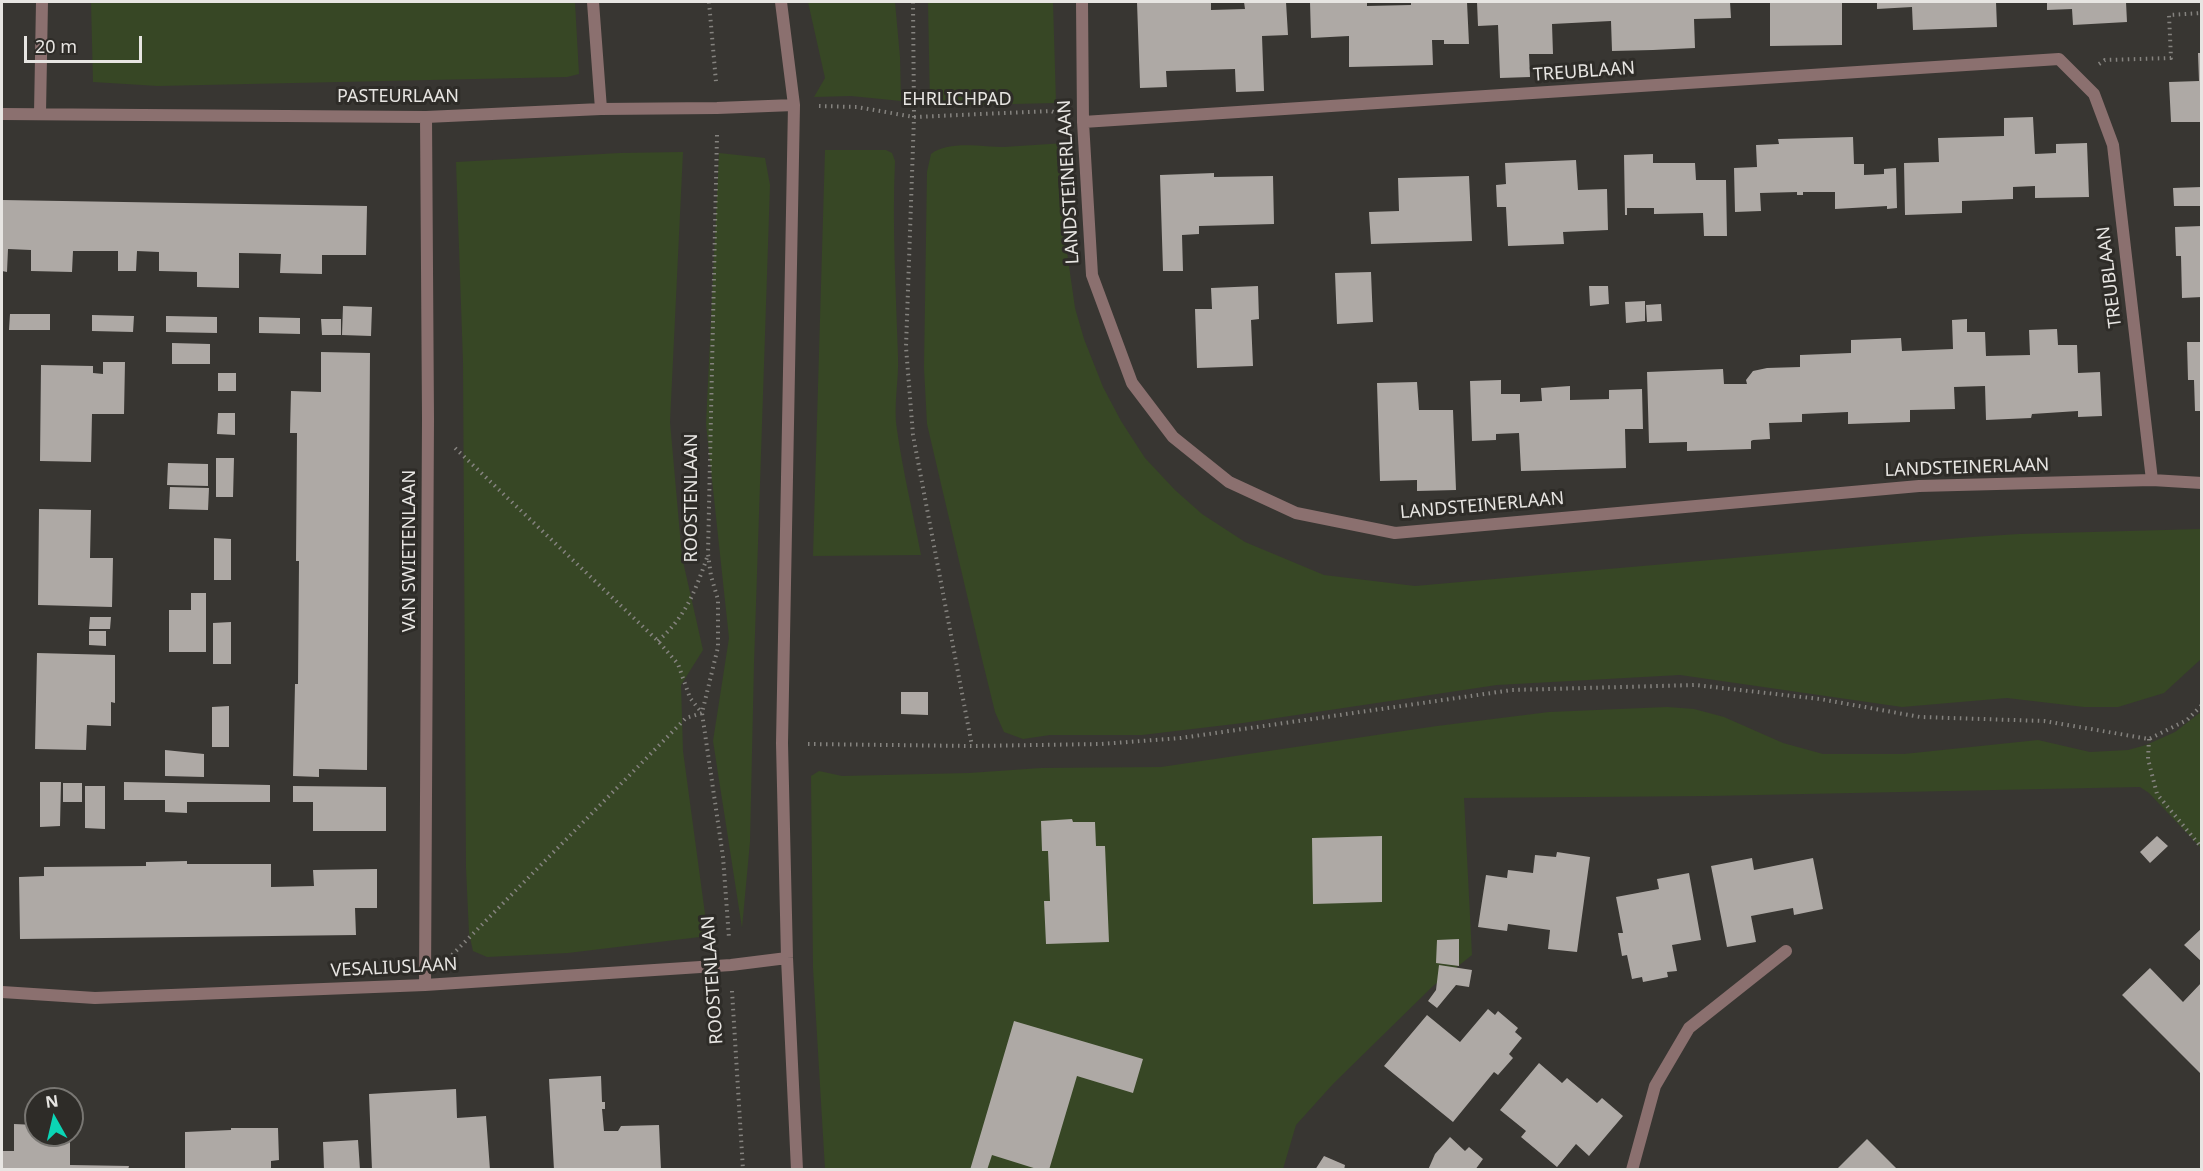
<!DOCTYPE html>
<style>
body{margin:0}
#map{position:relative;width:2203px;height:1171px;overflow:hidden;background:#383632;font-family:"Noto Sans",sans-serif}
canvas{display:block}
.frame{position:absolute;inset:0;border:3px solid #e7e5e2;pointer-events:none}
.north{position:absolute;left:24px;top:1087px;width:60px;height:60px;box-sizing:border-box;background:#2e2c28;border:2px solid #787672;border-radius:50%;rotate:352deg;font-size:16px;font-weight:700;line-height:24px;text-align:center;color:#e7e5e2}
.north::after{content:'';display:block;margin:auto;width:21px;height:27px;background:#0bd5b5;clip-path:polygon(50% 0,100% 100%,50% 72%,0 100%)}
.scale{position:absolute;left:24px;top:36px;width:118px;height:27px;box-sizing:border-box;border:3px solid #e7e5e2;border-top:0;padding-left:8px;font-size:18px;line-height:21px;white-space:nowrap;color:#e7e5e2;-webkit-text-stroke:4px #2e2c28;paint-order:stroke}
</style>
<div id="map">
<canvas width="2203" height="1171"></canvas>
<div class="frame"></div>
<div class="north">N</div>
<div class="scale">20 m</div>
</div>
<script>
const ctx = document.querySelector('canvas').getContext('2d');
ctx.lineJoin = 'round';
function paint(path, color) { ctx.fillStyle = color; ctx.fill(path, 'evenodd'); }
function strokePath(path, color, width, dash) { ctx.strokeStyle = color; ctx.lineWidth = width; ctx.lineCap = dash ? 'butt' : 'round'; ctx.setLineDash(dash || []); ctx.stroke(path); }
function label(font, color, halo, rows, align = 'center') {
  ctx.font = font + ' "Noto Sans",sans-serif'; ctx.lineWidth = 6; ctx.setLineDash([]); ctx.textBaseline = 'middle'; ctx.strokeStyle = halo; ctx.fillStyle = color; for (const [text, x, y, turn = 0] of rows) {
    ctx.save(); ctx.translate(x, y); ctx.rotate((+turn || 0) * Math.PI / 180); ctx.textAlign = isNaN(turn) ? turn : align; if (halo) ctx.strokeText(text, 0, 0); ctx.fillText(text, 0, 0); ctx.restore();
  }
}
paint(new Path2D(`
 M91,2H575L579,74L567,77L158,86L93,82Z
 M808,2H895L900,57L901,101L851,96L814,97L825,78Z
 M928,2H1053L1056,103L930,106Z
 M1065,143L1066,245L1075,308L1084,339L1103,387L1121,421L1145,458L1175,490L1202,514L1245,542L1324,575L1415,586L1972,537L2019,534L2201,529V659L2164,693L2118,707H2084L2007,698L1902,707L1680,675L1497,685L1243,723L1142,735H1050L1023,739L1004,732L995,712L981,655L927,424L924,368L927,172L931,154C949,140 982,147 1004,147C1024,146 1045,144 1065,143Z
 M825,150H886L892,153L895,161C892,226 896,291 898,357C899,381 893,406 897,430C903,472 913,513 921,555L813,556Z
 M683,152L670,422L682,557L703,650L681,685L683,751L708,936L568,953L487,957L473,951L469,933L466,868L463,362L456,162L620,153Z
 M719,153L765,158L770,185L754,663L750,842L742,928L713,741L729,638L706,424Z
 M1667,707L1694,709L1724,717L1783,743L1823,754H1904L2038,740L2090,752L2128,750L2146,745L2175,732L2201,712V848L2149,793L2140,787L1709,796L1464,798L1472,955L1433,986L1333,1084L1296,1125L1283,1169H825L813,968L811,776L819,771L842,776L969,773L1041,768L1161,767L1437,726L1549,712Z`), '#374725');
paint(new Path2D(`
 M1137,2H1211V10L1245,9L1244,2H1286L1288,35L1262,36L1264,91L1236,92L1235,69L1166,71L1167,87L1140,88Z
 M1310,2H1367V6L1411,5V2H1467L1469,44H1444V40H1432L1433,65L1349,67V36L1311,38Z
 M1477,2H1730L1731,18L1694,19L1695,48L1653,50L1612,51L1611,21L1552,24L1553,54H1529L1530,77L1500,78L1498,25L1478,26Z
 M1770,2H1842V45L1770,46Z
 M1877,2H1996L1997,27L1913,30L1912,7L1877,9Z
 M2047,2H2126L2127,22L2073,25L2072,9L2047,10Z
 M2198,53H2202V122H2171L2169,82L2199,81Z
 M2033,117L2035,154L2056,153V144L2087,143L2089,197L2035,198V186L2013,187V199L1962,201V213L1905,215L1904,163L1939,162L1938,138L2004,136V118Z
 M1853,137L1854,164H1864V175L1884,174V169L1896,168L1897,208L1887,209V206L1835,209V192H1803V195H1797V192L1760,193L1761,211L1735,212L1734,168L1757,167L1756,145L1779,144L1778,139Z
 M1653,154V163H1695L1696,180H1726L1727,236H1704L1703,213L1654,214V208H1627V215H1625L1624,155Z
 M1576,160L1578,190L1607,189L1608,230L1563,232L1564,244L1508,246L1506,207H1497L1496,185L1506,184L1505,163Z
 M1214,173V177L1273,176L1274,224L1199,226V234L1182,235L1183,271H1163L1160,175Z
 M1469,176L1472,241L1371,244L1369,212L1399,211L1398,178Z
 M2202,187V206H2174L2173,188Z
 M2,200L367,206L366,255H322V274L280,273L281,254L239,253V288L197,287V272L159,271V252L137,251L136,271H118V251H73L72,272L31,271V250L8,249L7,272L2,271Z
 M2202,226V297L2182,298L2181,256H2176L2175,227Z
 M1371,272L1373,322L1337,324L1335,273Z
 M1258,286L1259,319L1251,320L1253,366L1197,368L1195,309H1212L1211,288Z
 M1589,286H1608L1609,304L1590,306Z
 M1645,301V321L1626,323L1625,302Z
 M1661,304L1662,321L1647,322L1646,305Z
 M343,306L372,307L371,336L342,335Z
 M10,314H50V330H9Z
 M92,315L134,316L133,332L92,331Z
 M166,316L217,317V333L166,332Z
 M259,317L300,318V334L259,333Z
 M321,319H341V335H322Z
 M1967,319V332H1985L1986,356L2030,355L2029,330L2057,329L2058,345H2077L2078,373L2100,372L2102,416L2078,417V411L2032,414L2031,418L1986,420L1985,386L1954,387L1955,409L1910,410V422L1848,424V412L1802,414V422L1769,423L1770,439L1753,440L1751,441V449L1687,451V442L1649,443L1647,372L1723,369L1724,384H1747L1746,380L1753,371L1767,368L1800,367V355L1851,353V340L1901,338L1902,351L1953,349L1952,320Z
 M2187,342H2202V411H2195L2194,380H2188Z
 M172,343L210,344V364H172Z
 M321,352L370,353L367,770L319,769V777L293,776L295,684H298L299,561H296L297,433H290L291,391L321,392Z
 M103,362H125L124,414H92L91,462L40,461L41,365L93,366V373L103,374Z
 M218,373H236V391H218Z
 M1501,380V394H1520V402L1542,401L1541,388L1570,386V400L1609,399V390L1642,389L1643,429H1625L1626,468L1521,471L1519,433L1496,434V440L1472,441L1470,381Z
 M1417,382L1419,410H1453L1456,490L1417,491V480L1380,481L1377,383Z
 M218,413H235V435L217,434Z
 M216,458H234L233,497H216Z
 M168,463L208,464V486L167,485Z
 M170,487L209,488L208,510L169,509Z
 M39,509L91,510L90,558H113L112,607L38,605Z
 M214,538L231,539V580H214Z
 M191,593H206V652H169V610H191Z
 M90,617H111L110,629H89Z
 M231,622V664H213V623Z
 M89,631H106V646L89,645Z
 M37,653L115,655V703L111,702V726L87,725L86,750L35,749Z
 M901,692H928V715L901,714Z
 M229,706V747H212V707Z
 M165,750L204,754V777L165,776Z
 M40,782H61L60,826L40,827Z
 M124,782L270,785V802H187V813L165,812V800H124Z
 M63,783H82V802H63Z
 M85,786H105V829L85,828Z
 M293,786L386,787V831H313V802H293Z
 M1072,819L1073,822H1095L1096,846H1105L1109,942L1046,944L1044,901H1050L1048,851H1042L1041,821Z
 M1382,836V902L1313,904L1312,838Z
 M2157,836L2168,846L2150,863L2140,852Z
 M1557,852L1590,857L1577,952L1548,949L1550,930L1508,924L1507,931L1478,927L1486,875L1507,878L1508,870L1533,873L1535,855L1556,857Z
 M1752,858L1754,870L1813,858L1823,909L1794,915L1793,908L1751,916L1756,942L1727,947L1711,866Z
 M187,861V864H271V887L314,886L313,870L377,869V908H355L356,935L20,939L19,877L44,876V867L146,866V862Z
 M1689,873L1701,940L1672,945L1677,971L1667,972L1668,977L1643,982L1642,977L1632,979L1627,955L1622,956L1618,933H1623L1616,897L1659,889L1657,879Z
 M2202,928V962L2184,945Z
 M1459,939V966L1436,963L1437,940Z
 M1439,965L1472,970L1469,987L1456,985L1437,1008L1428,1001L1436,990Z
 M2150,968L2183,1002L2202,982V1075L2122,995Z
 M1488,1009L1495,1015L1498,1011L1518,1028L1515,1032L1522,1038L1509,1054L1513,1058L1498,1075L1494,1072L1453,1122L1384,1066L1427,1015L1460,1042Z
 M1014,1021L1143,1059L1133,1093L1077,1076L1049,1170H1040L992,1155L987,1170H970Z
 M1539,1063L1562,1083L1567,1078L1597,1103L1602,1098L1623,1116L1589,1156L1576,1144L1557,1167L1521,1137L1526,1131L1500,1110Z
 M601,1076L602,1102H605V1109H602L604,1131H618L621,1126L659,1125L661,1170H554L549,1079Z
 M456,1089L457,1118L486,1116L490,1170H372L369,1094Z
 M14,1124L36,1125V1135H70V1165L129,1166L128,1170H2V1151H14Z
 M231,1128H278L279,1160L271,1161V1170H185V1132L231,1130Z
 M1450,1137L1465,1151L1469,1147L1483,1159L1475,1170H1428L1435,1154Z
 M1867,1139L1898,1170H1836Z
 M358,1140L360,1170H324L323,1142Z
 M1324,1156L1345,1165L1344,1170H1315Z`), '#aea9a5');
strokePath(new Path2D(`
 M709,2L716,82
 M913,2L914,117L906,347L913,435L972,746
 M2099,64L2105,60L2171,58L2169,15L2202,13
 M819,106L857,107L914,117L1051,111L1056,113
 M717,135L708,554L711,576L718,600V647L702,713L723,857L729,938
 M658,641C687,615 695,591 708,555
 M2149,739L2148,759L2157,794L2202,848
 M808,744L972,746L1101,744L1181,738L1512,690L1695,685L1820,699L1920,717L2044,721L2149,739L2187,720L2202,705
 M452,955L686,718L702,713L690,698L678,664L658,641L455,448
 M732,991L743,1170`), '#85837f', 4, [1.5, 4.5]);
strokePath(new Path2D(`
 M593,2L601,109
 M781,2L794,105L782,743L787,958L797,1170
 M1082,2L1083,122L1092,275L1132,383L1173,437L1229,482L1296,513L1395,533L1919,486L2152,480L2202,483
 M40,113L42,2
 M2,114L426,117L601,109L717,108L794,105
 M1083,122L2059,59L2094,94L2113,145L2152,480
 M425,985L428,419L426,117
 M2,992L95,998L425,985L731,965L787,958
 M1632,1170L1655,1086L1689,1028L1786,951`), '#8b706f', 12);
label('18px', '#e7e5e2', '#2e2c28', [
 ["TREUBLAAN",1584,72,-4],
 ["PASTEURLAAN",398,97],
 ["EHRLICHPAD",957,100],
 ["LANDSTEINERLAAN",1069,182,-93],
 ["TREUBLAAN",2110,277,-97],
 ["LANDSTEINERLAAN",1967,468,-2],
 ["ROOSTENLAAN",692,498,-90],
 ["LANDSTEINERLAAN",1482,506,-5],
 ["VAN SWIETENLAAN",410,551,-90],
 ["VESALIUSLAAN",394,968,-3],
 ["ROOSTENLAAN",713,980,-94]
]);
</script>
